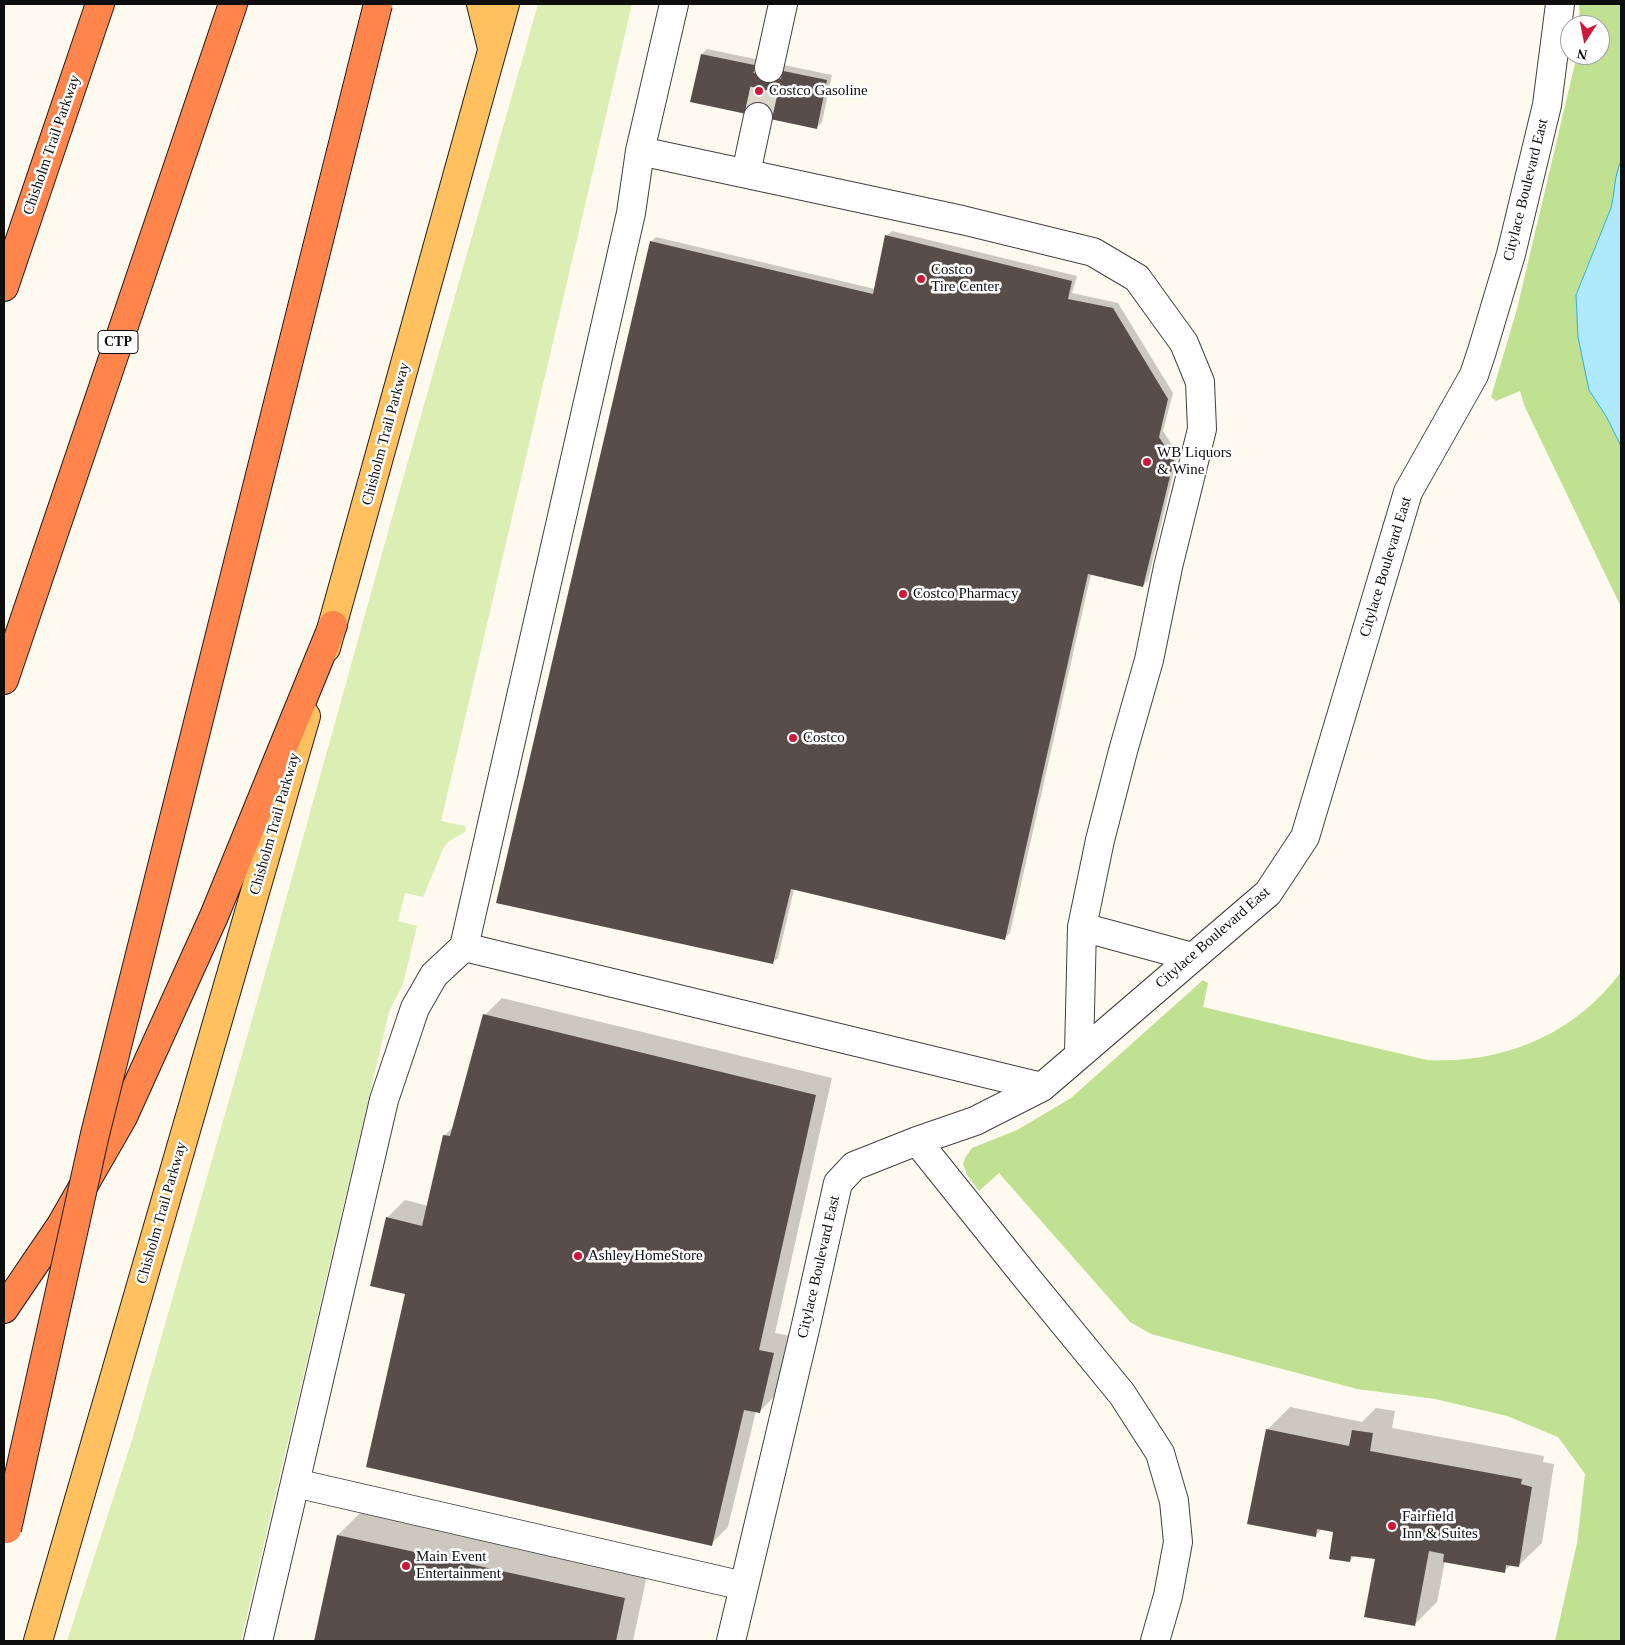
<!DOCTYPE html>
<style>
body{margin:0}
#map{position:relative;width:1625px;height:1645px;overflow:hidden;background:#fffaef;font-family:Georgia,serif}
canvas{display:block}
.frame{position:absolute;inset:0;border:5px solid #0e0e0e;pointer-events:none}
.north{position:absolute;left:1560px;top:15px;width:50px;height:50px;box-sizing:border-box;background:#fff;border:1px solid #9f9f9f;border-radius:50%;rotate:191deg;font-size:14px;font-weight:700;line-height:20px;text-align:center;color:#0e0e0e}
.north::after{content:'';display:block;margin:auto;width:18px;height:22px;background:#cd173a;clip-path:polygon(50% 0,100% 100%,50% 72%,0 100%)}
</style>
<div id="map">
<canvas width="1625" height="1645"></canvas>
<div class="frame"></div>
<div class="north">N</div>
</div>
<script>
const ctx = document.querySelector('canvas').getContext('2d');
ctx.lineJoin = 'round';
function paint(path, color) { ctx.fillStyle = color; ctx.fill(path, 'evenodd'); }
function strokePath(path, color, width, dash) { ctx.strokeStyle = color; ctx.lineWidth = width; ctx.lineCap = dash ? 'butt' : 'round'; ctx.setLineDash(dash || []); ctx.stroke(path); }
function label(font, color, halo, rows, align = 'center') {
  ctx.font = font + ' Georgia,serif'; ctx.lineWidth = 5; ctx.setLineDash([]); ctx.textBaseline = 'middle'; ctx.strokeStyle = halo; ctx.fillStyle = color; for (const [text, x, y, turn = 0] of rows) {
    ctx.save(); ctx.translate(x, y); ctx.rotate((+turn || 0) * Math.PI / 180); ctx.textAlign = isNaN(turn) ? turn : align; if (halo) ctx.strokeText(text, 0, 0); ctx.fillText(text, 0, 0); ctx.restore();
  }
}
paint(new Path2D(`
 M538,4H632L441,821L465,826L466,831L448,842L443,849L423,897L405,893L398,921L417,926L403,984L389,1012L241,1641H67L132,1440L269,960L391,521Z`), '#dbeeb4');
paint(new Path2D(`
 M1579,4H1621V161C1615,176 1615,192 1611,208L1576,294V308L1589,390L1606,416L1621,446V607L1524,405L1520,391L1496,401L1491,397L1517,309L1577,55H1600V25H1580Z
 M1621,972V1641H1555L1577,1543L1585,1474L1558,1437L1507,1416L1435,1399L1357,1389L1151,1334L1130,1322L999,1173L979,1191L967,1175L963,1164L965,1158L972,1148L1017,1130L1071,1098L1203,980L1208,983L1203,1007L1427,1060C1504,1064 1575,1034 1621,972Z`), '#c0e092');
const water = new Path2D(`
 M1621,161V446L1606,416L1589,390L1578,337L1576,295L1611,208C1615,192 1614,176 1621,161Z`);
paint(water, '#aeeafc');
strokePath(water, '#2dafdb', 1);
paint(new Path2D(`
 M707,49L832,75L822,122L816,128L702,54Z
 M892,231L1077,276L1072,293L1118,303L1173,393L1163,431L1178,454L1148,580L1143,586L1091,574L1010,933L1004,939L794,889L778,958L772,963L651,242L656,237L875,289L886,236Z
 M502,998L832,1078L775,1333L791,1336L777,1394L759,1412L756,1411L728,1527L711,1544L407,1293L387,1218L405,1200L428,1206L444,1136L455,1125L485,1015Z
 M1290,1407L1362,1422L1376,1408L1395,1411L1392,1428L1544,1456L1543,1462L1554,1464L1542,1543L1519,1565H1511L1504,1571L1445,1561L1437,1602L1414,1625L1376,1558L1355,1555L1350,1561L1335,1531L1323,1528L1315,1536L1267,1430Z
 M361,1512L647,1575L633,1641H315L338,1535Z`), '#0003');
paint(new Path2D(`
 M701,54L827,80L817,129L690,102Z
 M885,235L1072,281L1068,299L1113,308L1168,399L1159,437L1174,460L1143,587L1088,574L1005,940L791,889L773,964L496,903L650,241L873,294Z
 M483,1014L816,1095L759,1350L774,1353L760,1413L744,1410L712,1546L366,1467L405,1294L370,1286L386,1217L422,1226L443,1135L450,1136Z
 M1266,1429L1349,1446L1352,1430L1373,1433L1370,1451L1522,1479L1521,1484L1532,1487L1519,1567L1506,1565L1505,1573L1443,1562L1444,1554L1429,1551L1415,1626L1364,1617L1375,1559L1351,1556L1350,1562L1329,1559L1333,1532L1317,1529L1316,1537L1247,1524Z
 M337,1535L625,1598L616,1641H314Z`), '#584d49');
strokePath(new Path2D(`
 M758,117L769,68`), '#dbd7cd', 28, [28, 14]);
const minor = new Path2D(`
 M769,68L783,4
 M640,151L962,220L1093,252L1137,278L1184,343L1200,382L1202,429L1168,567L1149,660L1123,751L1100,840L1082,927L1192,957
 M746,173L758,117
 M464,947L631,213L640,151L674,4
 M1079,1053L1082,927
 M917,1141L1026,1277L1122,1394L1160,1453L1174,1501L1178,1542L1168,1596L1155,1641
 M295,1483L384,1100L415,1008L434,975L464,947L1042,1087
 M258,1641L295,1483L744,1586
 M731,1641L806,1325L838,1183L854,1166L917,1141L975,1121L1042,1087L1268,893L1305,837L1408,492L1474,375L1482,351L1511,254L1547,105L1560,4`);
const major = new Path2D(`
 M481,4L492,48
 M326,648L505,4
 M38,1641L306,716`);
const highway = new Path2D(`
 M4,287L100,4
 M4,680L233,4
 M4,1309L61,1225L123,1117L214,916L333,625`);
strokePath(minor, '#414141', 30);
strokePath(major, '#1f1f1f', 30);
strokePath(highway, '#1f1f1f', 30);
strokePath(minor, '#fff', 28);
strokePath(major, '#ffc15f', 28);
strokePath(highway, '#ff854d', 28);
const highwayBridge = new Path2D(`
 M7,1529L95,1134L378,4`);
strokePath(highwayBridge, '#1f1f1f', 30, []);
strokePath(highwayBridge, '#ff854d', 28);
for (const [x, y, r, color] of [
 [759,91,5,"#cd173a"],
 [921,279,5,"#cd173a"],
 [1147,462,5,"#cd173a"],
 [903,594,5,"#cd173a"],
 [793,738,5,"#cd173a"],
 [578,1256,5,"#cd173a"],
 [1392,1526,5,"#cd173a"],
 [406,1566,5,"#cd173a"]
]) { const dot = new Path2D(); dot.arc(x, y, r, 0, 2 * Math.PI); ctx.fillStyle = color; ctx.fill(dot); strokePath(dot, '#fff', 2); }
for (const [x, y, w] of [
 [118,342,40]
]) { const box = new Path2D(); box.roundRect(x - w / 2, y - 11.5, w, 23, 4); ctx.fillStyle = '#fff'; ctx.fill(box); strokePath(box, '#0e0e0e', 1); }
label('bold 14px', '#0e0e0e', null, [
 ["CTP",118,342]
]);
label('15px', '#0e0e0e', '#fff', [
 ["Costco Gasoline",769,91],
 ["Costco",931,270],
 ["Tire Center",931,287],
 ["WB Liquors",1157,453],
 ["& Wine",1157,470],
 ["Costco Pharmacy",913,594],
 ["Costco",803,738],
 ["Ashley HomeStore",588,1256],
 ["Fairfield",1402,1517],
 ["Inn & Suites",1402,1534],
 ["Main Event",416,1557],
 ["Entertainment",416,1574]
], 'left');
label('15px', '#0e0e0e', '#fff', [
 ["Chisholm Trail Parkway",52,145,-71],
 ["Citylace Boulevard East",1526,190,-76],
 ["Chisholm Trail Parkway",386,434,-75],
 ["Citylace Boulevard East",1386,567,-73],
 ["Chisholm Trail Parkway",275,824,-74],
 ["Citylace Boulevard East",1213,938,-41],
 ["Chisholm Trail Parkway",162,1213,-74],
 ["Citylace Boulevard East",819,1267,-77]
]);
</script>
